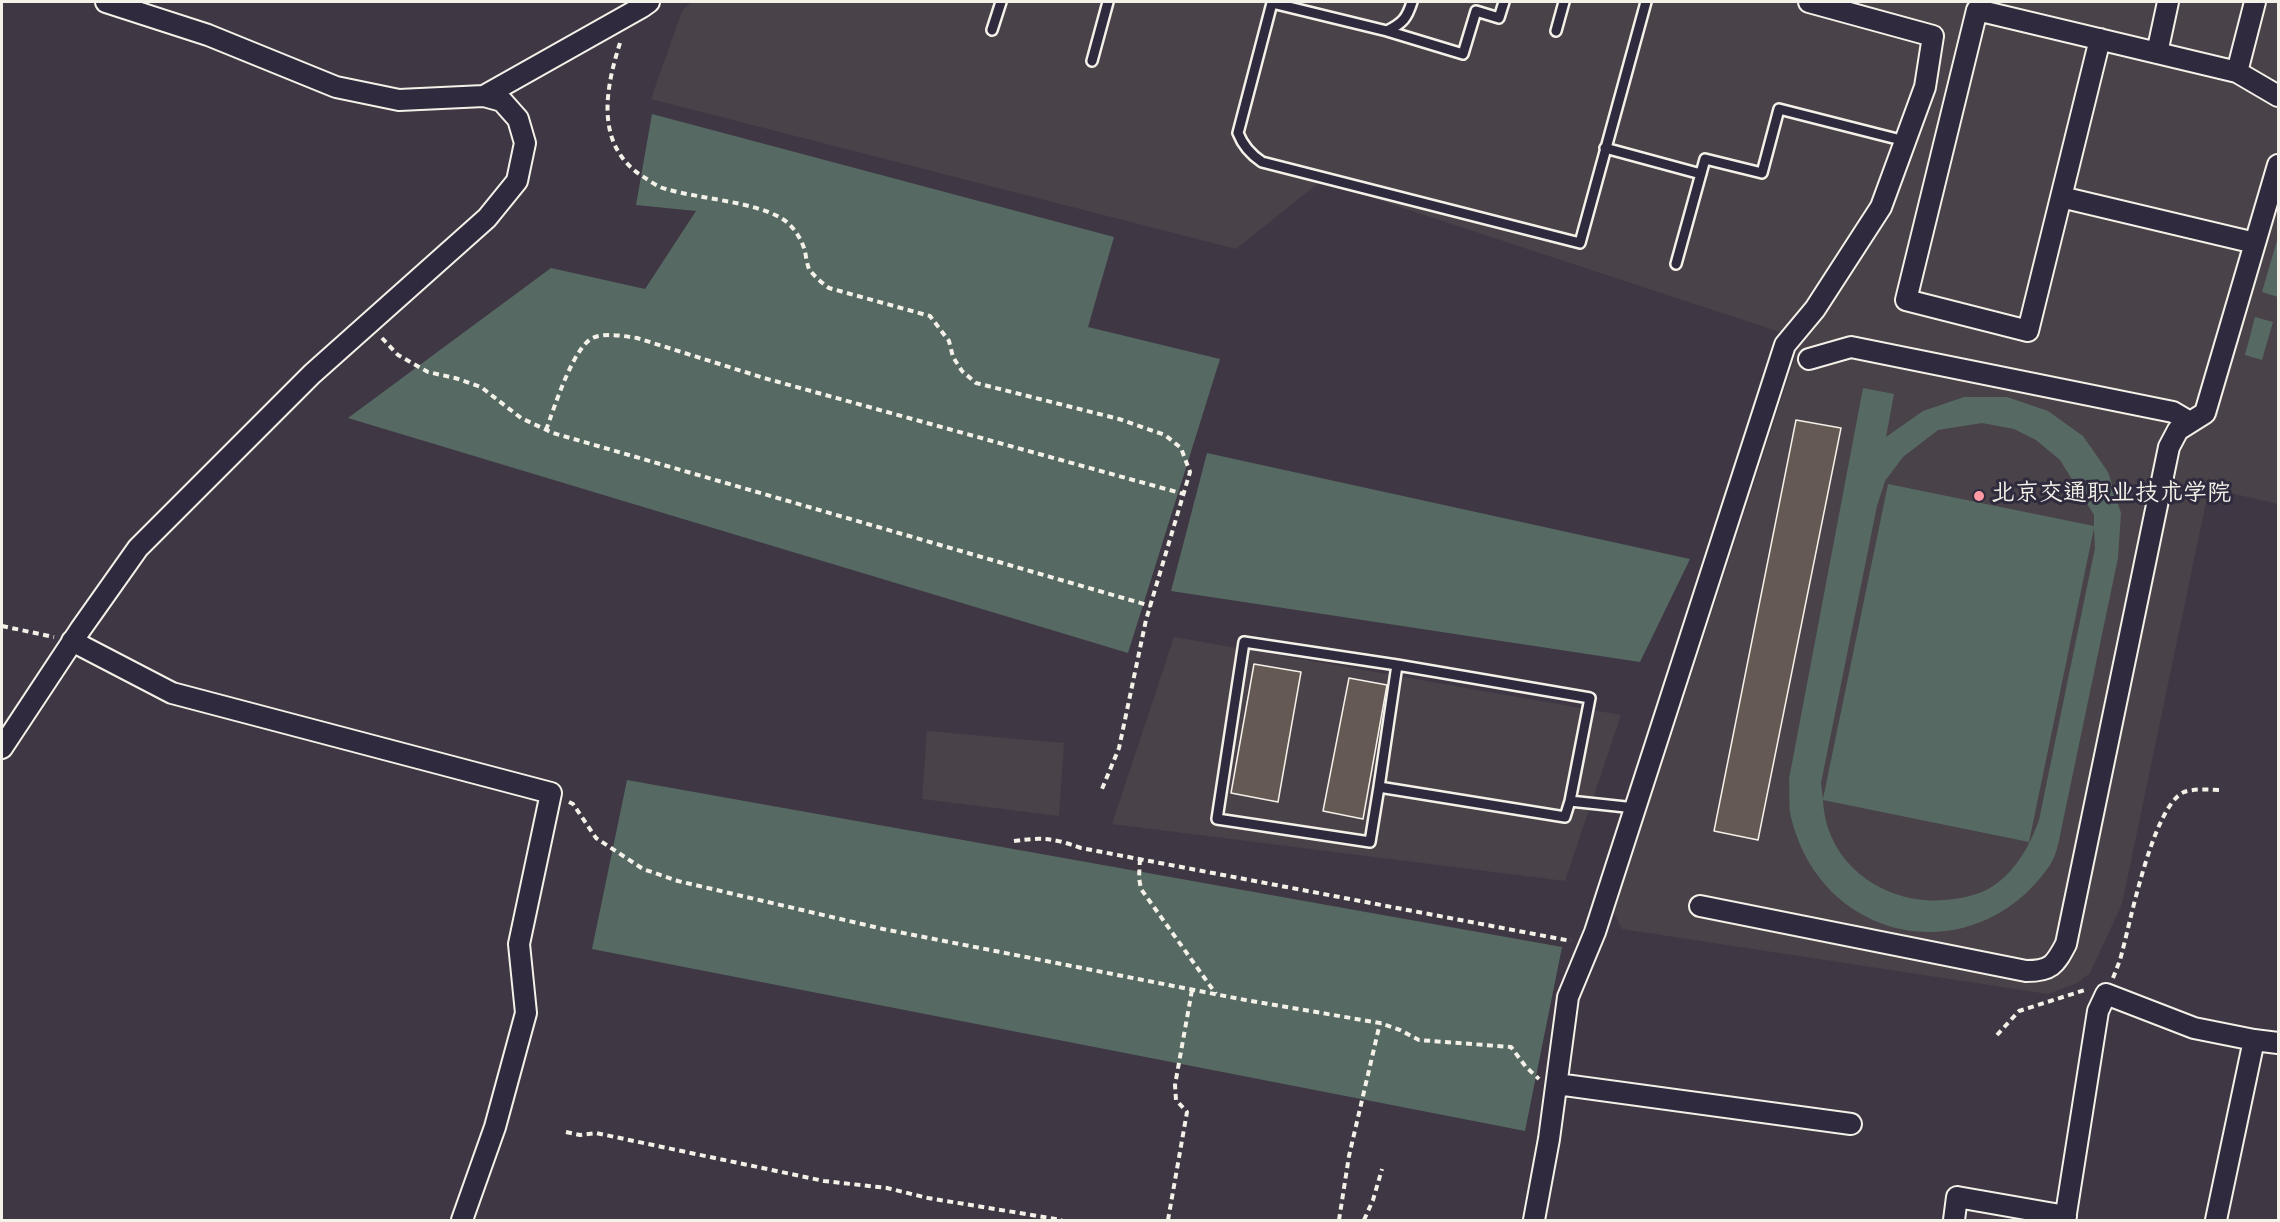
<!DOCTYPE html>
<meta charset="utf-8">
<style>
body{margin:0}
#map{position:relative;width:2280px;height:1222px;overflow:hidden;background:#3f3844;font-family:"Indie Flower",sans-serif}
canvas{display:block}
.frame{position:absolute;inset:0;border:3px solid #f4f1e8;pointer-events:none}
</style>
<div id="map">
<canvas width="2280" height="1222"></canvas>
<div class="frame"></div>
</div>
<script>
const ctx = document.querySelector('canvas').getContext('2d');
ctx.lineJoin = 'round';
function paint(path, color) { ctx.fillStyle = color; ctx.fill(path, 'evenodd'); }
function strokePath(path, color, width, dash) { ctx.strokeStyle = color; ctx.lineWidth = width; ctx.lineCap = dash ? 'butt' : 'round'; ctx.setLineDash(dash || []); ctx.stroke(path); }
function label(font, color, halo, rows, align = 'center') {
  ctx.font = font + ' "Indie Flower","LXGW WenKai TC",sans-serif'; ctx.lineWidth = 6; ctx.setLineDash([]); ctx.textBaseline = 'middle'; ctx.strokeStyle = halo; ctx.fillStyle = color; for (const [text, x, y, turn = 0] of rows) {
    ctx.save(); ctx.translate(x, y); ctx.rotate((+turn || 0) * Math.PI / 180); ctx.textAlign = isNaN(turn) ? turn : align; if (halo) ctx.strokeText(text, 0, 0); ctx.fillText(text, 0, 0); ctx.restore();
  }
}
paint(new Path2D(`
 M691,2H2278V504L2209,488L2122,904L2090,973L2077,983L2048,994L1622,929L1614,913L1801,339L1321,181L1236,249L651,99L682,11Z
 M1174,637L1621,715L1565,881L1112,824Z
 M927,731L1064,743L1059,816L922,799Z`), '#4a4249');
paint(new Path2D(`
 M652,114L1114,237L1088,327L1220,359L1128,653L348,418L551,268L645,289L696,211L636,205Z
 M2278,237V297L2262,292Z
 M2255,317L2273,322L2262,360L2245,355Z
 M1863,388L1894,394L1886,437L1923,411L1964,397H2007L2048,411L2083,436L2108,472L2121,513L2118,558L2063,821C2060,834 2058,853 2050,865C1977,972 1825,946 1792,821C1788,808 1790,792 1789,779ZM1982,423L2014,429L2036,440L2060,460L2094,515V526L1888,484L1823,799L1821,783L1877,506L1885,481L1903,457L1938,430ZM2094,528L2095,548L2039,820C2030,845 2016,871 1993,886C1981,894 1968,897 1954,899C1891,909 1826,868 1823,800L2029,842Z
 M1207,453L1690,559L1640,662L1171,591Z
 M627,780L1562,947L1525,1131L592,949Z`), '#566963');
const building = new Path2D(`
 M1796,420L1841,428L1758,840L1714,831Z
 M1254,664L1301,672L1278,802L1231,793Z
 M1349,678L1387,685L1363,819L1323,811Z`);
paint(building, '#655954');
strokePath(building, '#f4f1e8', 1.5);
const service = new Path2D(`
 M1412,2C1407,18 1403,23 1387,31L1272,3L1238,133C1243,146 1250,154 1262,162L1580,243L1646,2
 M992,30L1001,2
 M1387,31L1463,54L1476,11L1499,18L1504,2
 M1556,31L1564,2
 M1092,61L1108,2
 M1605,148L1701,174
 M1676,264L1705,159L1762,173L1779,109L1905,141
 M1379,787L1370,842L1217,819L1244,642L1397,665
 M1570,801L1590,698L1397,665L1379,787L1565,817L1570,801L1635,808`);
const minor = new Path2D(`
 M2100,39L2028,331L1906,300L1977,10L2237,72L2278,96
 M2157,53L2168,2
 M2237,72L2255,2
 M484,96L642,7L649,2
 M2061,197L2255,243
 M1809,359L1851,347L2173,412L2190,422
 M72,641L172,693L551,793L519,944L526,1013L495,1127L462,1220
 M2,748L80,630L138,548L312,374L487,218L517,181L525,143L518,119L502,101L484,96L399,100L336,87L208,35L106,2
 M1700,906L2026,971C2051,971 2055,965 2066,944L2169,447L2178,430L2205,413L2278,165
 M1557,1084L1851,1124
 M1534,1220L1549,1139L1568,997L1595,932L1785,345L1815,309L1881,207L1925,87L1933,36L1809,2
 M1954,1220L1957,1197L2066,1216
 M2065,1220L2098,1011L2106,994L2194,1028L2254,1040L2278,1043
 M2216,1220L2254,1040`);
strokePath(service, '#f4f1e8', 14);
strokePath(minor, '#f4f1e8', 24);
strokePath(new Path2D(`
 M620,43C605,90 595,145 642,176C649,180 657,187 666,189C700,199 751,201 781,218C793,225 801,238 805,251C806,257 807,264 809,269C814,276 822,283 829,288L930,316L949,341L953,357L962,371L976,383L1119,419L1165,435L1181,448L1190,472L1146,620L1119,748L1102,789
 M382,338L398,355L428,372L455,378L481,387L521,418L553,433L1151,606
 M546,430C554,409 574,343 595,337C608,333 623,336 637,338L764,378L1184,494
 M2,626L54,637
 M569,802L573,804L596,838L643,869L678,881L883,929L1240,999L1380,1023L1400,1030L1419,1040L1511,1047L1526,1067L1539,1079
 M1014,841C1043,837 1053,838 1081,848L1571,941
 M1140,859L1139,878L1141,889L1216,994
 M2113,978L2120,960C2130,925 2152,807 2184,792C2195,788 2211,790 2222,790
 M1997,1035L2019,1011L2088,989
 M566,1132L580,1135L596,1133L824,1181L887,1188L928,1198L1062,1220
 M1168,1220L1187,1112L1176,1100L1175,1085L1192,990
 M1339,1220L1349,1156L1380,1023
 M1364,1220L1373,1200L1382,1169`), '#f4f1e8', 4, [6, 4.5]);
strokePath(service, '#2f2a3d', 9);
strokePath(minor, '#2f2a3d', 20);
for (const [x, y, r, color] of [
 [1979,496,6,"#ff9aa2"]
]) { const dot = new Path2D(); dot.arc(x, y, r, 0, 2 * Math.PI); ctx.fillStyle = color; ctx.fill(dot); strokePath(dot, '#2f2a3d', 2); }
label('24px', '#f4f1e8', '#2f2a3d', [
 ["北京交通职业技术学院",1991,496]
], 'left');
</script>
